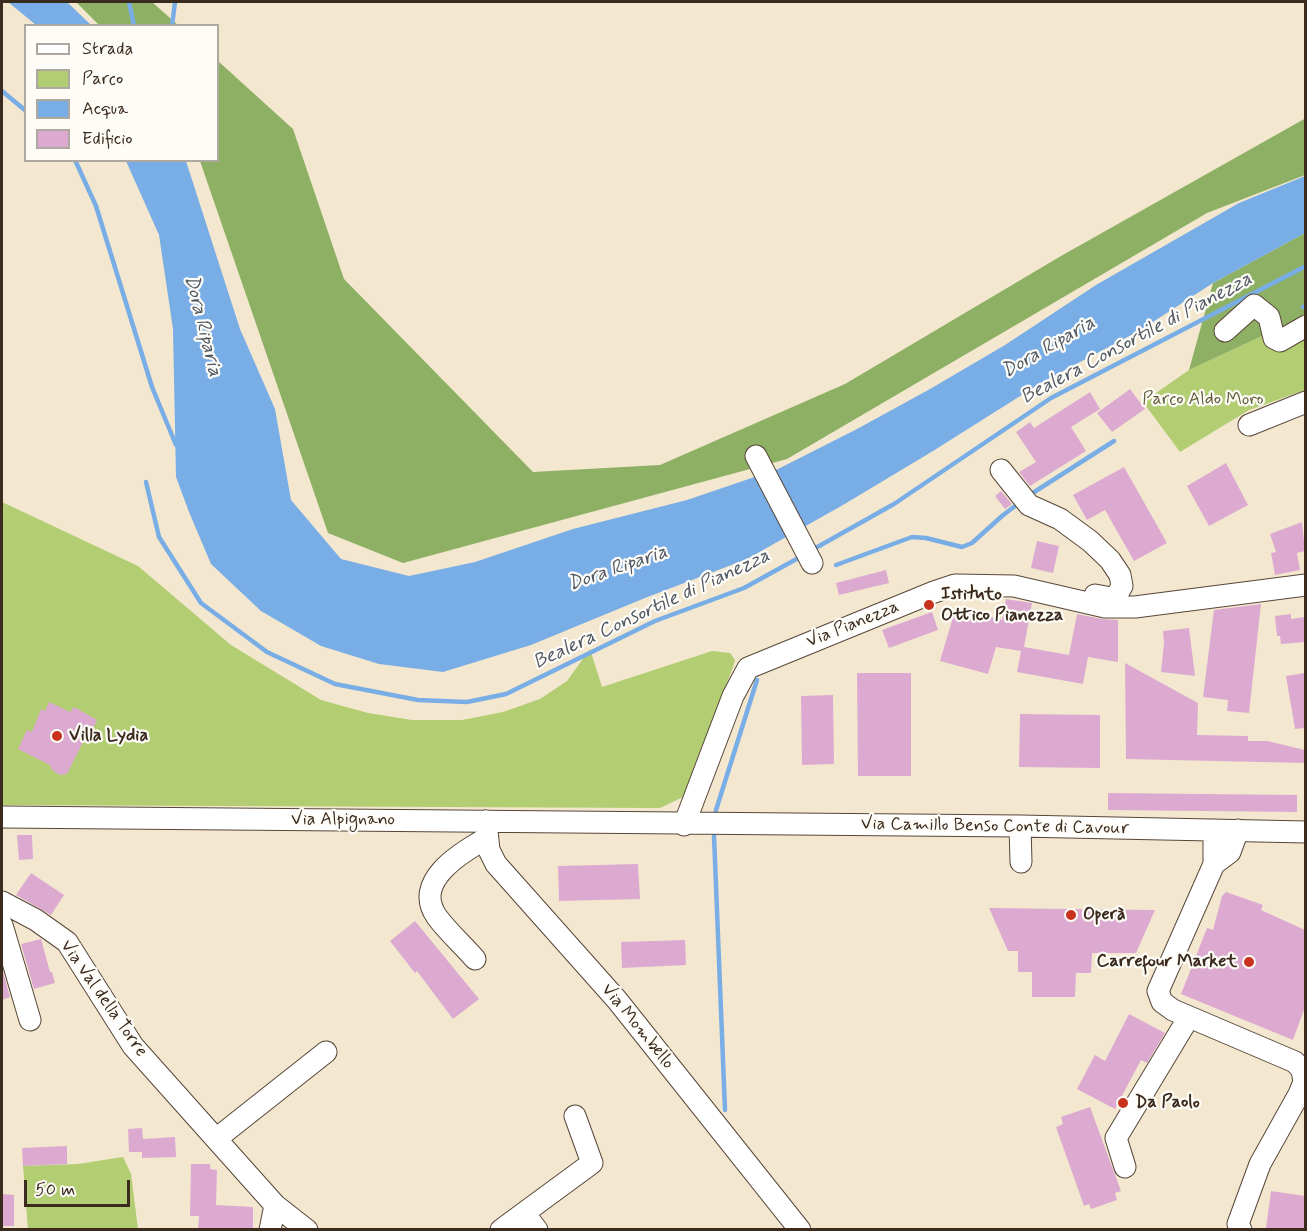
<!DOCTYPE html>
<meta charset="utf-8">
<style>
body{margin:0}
#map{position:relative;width:1307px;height:1231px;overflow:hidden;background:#f3e8cf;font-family:Mynerve,sans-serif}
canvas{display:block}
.frame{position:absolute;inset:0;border:3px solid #3b2a1e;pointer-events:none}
.legend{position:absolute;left:24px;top:24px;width:195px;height:138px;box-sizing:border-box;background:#fdfcf7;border:2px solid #afa8a0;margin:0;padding:8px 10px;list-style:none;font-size:18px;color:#3b2a1e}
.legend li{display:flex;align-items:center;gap:12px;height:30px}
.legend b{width:30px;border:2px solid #afa8a0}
.scale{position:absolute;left:24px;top:1180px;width:106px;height:27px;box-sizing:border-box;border:3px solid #3b2a1e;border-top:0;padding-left:8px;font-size:18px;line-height:21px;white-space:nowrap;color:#3b2a1e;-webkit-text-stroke:4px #fdfcf7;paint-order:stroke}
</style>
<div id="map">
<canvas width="1307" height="1231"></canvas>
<div class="frame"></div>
<ul class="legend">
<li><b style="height:8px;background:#fff"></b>Strada</li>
<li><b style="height:16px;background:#b2cd72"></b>Parco</li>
<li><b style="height:16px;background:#79ade6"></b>Acqua</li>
<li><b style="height:16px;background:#dcaad1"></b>Edificio</li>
</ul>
<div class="scale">50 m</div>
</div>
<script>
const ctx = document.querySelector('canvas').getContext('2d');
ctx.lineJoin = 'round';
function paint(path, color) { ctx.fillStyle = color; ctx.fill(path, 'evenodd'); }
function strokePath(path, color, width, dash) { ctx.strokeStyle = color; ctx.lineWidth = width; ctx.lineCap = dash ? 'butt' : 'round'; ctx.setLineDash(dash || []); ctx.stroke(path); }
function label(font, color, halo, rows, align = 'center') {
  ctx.font = font + ' Mynerve,sans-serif'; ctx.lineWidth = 4.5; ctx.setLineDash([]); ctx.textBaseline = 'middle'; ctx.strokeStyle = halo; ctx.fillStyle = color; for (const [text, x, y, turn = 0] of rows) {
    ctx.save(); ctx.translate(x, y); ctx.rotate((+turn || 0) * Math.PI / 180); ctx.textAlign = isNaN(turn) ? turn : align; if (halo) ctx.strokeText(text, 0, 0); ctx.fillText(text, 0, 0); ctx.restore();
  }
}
paint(new Path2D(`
 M1305,316V390L1249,410L1180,452L1143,402L1189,370Z
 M2,502L138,566L231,645L321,700L368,713L412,720H462L503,712L540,699L567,681L590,649L602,687L712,651L730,653L735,660L733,667L683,797L660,808L2,805Z
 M123,1157L131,1174L138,1229H28L23,1166L78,1164Z`), '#b2cd72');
paint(new Path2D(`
 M76,2H152L178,25H99Z
 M218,61L293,129L344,279L533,472L660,465L845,384L1061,256L1306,118L1305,175L1207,213L787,459L403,563L328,533L200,161L218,160Z
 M1305,233V316L1189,370L1213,283Z`), '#8db064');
paint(new Path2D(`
 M8,2H67L91,25H36Z
 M126,161H186L240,329L275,409L291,500L341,559L409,576L475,562L573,529L687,500L778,469L857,429L930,389L1005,345L1096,285L1239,203L1305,176V233L1213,283L1139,331L1044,381L933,451L843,505L747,559L645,598L531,645L443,672L379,664L321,646L261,611L211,564L189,512L176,477L173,329L159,235Z`), '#79ade6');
strokePath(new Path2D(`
 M129,2L134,26
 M172,26L175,2
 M2,91L26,111
 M75,160L96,206L152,387L176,445L181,448
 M1303,307L1306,306
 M146,482L159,537L201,603L267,652L335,684L418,700L467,702L506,694L655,621L744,588L802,556
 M1028,496L1114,441
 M812,550L894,504L1051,398L1306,266
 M836,565L912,537L926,538L962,547L972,543L1002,516L1019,503
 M715,818L716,810L757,680
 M714,836L725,1110`), '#79ade6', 4.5);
paint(new Path2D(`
 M1130,389L1145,409L1112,432L1097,413Z
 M1090,392L1100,409L1071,427L1086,451L1030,486L1019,472L1036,462L1016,432L1030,422L1034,428Z
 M1226,463L1248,505L1209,526L1187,486Z
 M1124,467L1167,543L1134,561L1105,510L1087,520L1073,495Z
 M1001,491L1012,504L1005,509L995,496Z
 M1302,522L1305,551L1297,553L1300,570L1275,575L1271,553L1276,552L1270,534Z
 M1037,541L1059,546L1053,573L1031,568Z
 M886,570L889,583L839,595L836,583Z
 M1006,599L1032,603L1024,647L1069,655L1077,614L1102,619L1118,620V662L1088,657L1083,684L1017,672L1021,651L996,647L988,674L940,661L956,607L1002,620Z
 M1261,604L1249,713L1227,711L1228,700L1203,697L1214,610Z
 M932,612L938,630L889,648L882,630Z
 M1291,614V619L1305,617V642L1281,644L1280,636H1277L1275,616Z
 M1189,628L1195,676L1161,672L1164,643L1163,631Z
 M1125,663L1198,703L1197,735L1248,736V741H1267L1305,750V763L1126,759Z
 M857,673H911V776H858Z
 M1305,673V728L1295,729L1286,676Z
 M833,695L834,764L802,765L801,696Z
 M49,702L70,712L74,707L97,720L87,741L84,740L67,774L60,775L52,770L50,765L18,749L27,730L32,732L41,709L45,711Z
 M1020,714L1100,715V768L1019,767Z
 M1108,793L1297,795V812L1108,810Z
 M17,835H32L33,859L19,860Z
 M638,864L640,899L559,901L558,866Z
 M31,873L64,895L51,915L16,895Z
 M1226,892L1263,905L1261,910L1305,930V1007L1293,1040L1181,994L1207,928L1213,930L1222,896Z
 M989,908L1155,910L1136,953H1092L1091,973H1076L1075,997H1032V972H1018V951H1008Z
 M415,921L479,999L453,1019L417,971L415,973L390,941Z
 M41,939L50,972H52L55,983L34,989L21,944Z
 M685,940L686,965L622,968L621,942Z
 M2,968L10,997L2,1000Z
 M1129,1014L1165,1033L1147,1063L1141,1060L1115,1109L1077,1089L1095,1055L1105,1061Z
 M1090,1107L1121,1191L1115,1193L1117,1200L1091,1209L1089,1204L1084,1206L1056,1127L1063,1124L1061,1117Z
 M142,1128L143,1139L175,1137L176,1157L142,1158V1152H129L128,1129Z
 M67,1146V1164L23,1166L22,1148Z
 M191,1164H210V1169L217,1170L216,1205L253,1207V1230H198L199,1216H190Z
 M1271,1191L1305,1196V1230L1266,1228Z
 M2,1194L14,1195V1226H2Z`), '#dcaad1');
const minor = new Path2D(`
 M1225,331L1254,305L1269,317L1274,338L1280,341L1306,326
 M1249,425L1306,402
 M756,456L812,563
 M1001,470L1029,505L1060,519L1090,541L1110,560L1120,575L1122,586L1117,595L1111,598L1095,595
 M2,817L1020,826L1306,832
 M486,821L489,850L496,864L617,1000L800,1230
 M684,825L733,696L748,668L934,592L955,585L1014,586L1105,607H1135L1306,585
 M1020,826L1021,862
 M1214,830V864L1158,991L1162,1002L1173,1010L1295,1062L1302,1070L1304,1082L1299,1094L1260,1164L1238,1224L1241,1230
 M1214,864L1230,852L1238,830
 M2,902L36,920L67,942L133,1046L275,1205L307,1230
 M2,925L30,1020
 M475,959C463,945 448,932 437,917C412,882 460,853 487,838
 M216,1139L326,1052
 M1125,1167L1116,1138L1189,1017
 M524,1213L592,1163L575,1116
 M270,1230L275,1205
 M501,1230L524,1213L537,1230`);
strokePath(minor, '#574639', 23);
strokePath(minor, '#fff', 21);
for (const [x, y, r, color] of [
 [929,605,6,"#c8321e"],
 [57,736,6,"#c8321e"],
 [1071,915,6,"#c8321e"],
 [1249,962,6,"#c8321e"],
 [1123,1103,6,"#c8321e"]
]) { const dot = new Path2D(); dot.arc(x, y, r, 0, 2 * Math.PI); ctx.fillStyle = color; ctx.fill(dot); strokePath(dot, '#fdfcf7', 2); }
label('18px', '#5f5b37', '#fdfcf7', [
 ["Parco Aldo Moro",1203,400]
]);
label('bold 18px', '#3b2a1e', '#fdfcf7', [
 ["Istituto",941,595],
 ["Ottico Pianezza",941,616],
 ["Villa Lydia",69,736],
 ["Operà",1083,915],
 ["Carrefour Market",1237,962,"right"],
 ["Da Paolo",1135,1103]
], 'left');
label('18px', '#3b2a1e', '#fdfcf7', [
 ["Via Pianezza",853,625,-22],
 ["Via Alpignano",343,820],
 ["Via Camillo Benso Conte di Cavour",995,827,1],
 ["Via Val della Torre",103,999,55],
 ["Via Mombello",637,1027,51]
]);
label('italic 20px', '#515864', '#fdfcf7', [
 ["Dora Riparia",202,326,76],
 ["Bealera Consortile di Pianezza",1137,339,-28],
 ["Dora Riparia",1049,348,-30],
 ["Dora Riparia",618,569,-19],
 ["Bealera Consortile di Pianezza",652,610,-25]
]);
</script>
